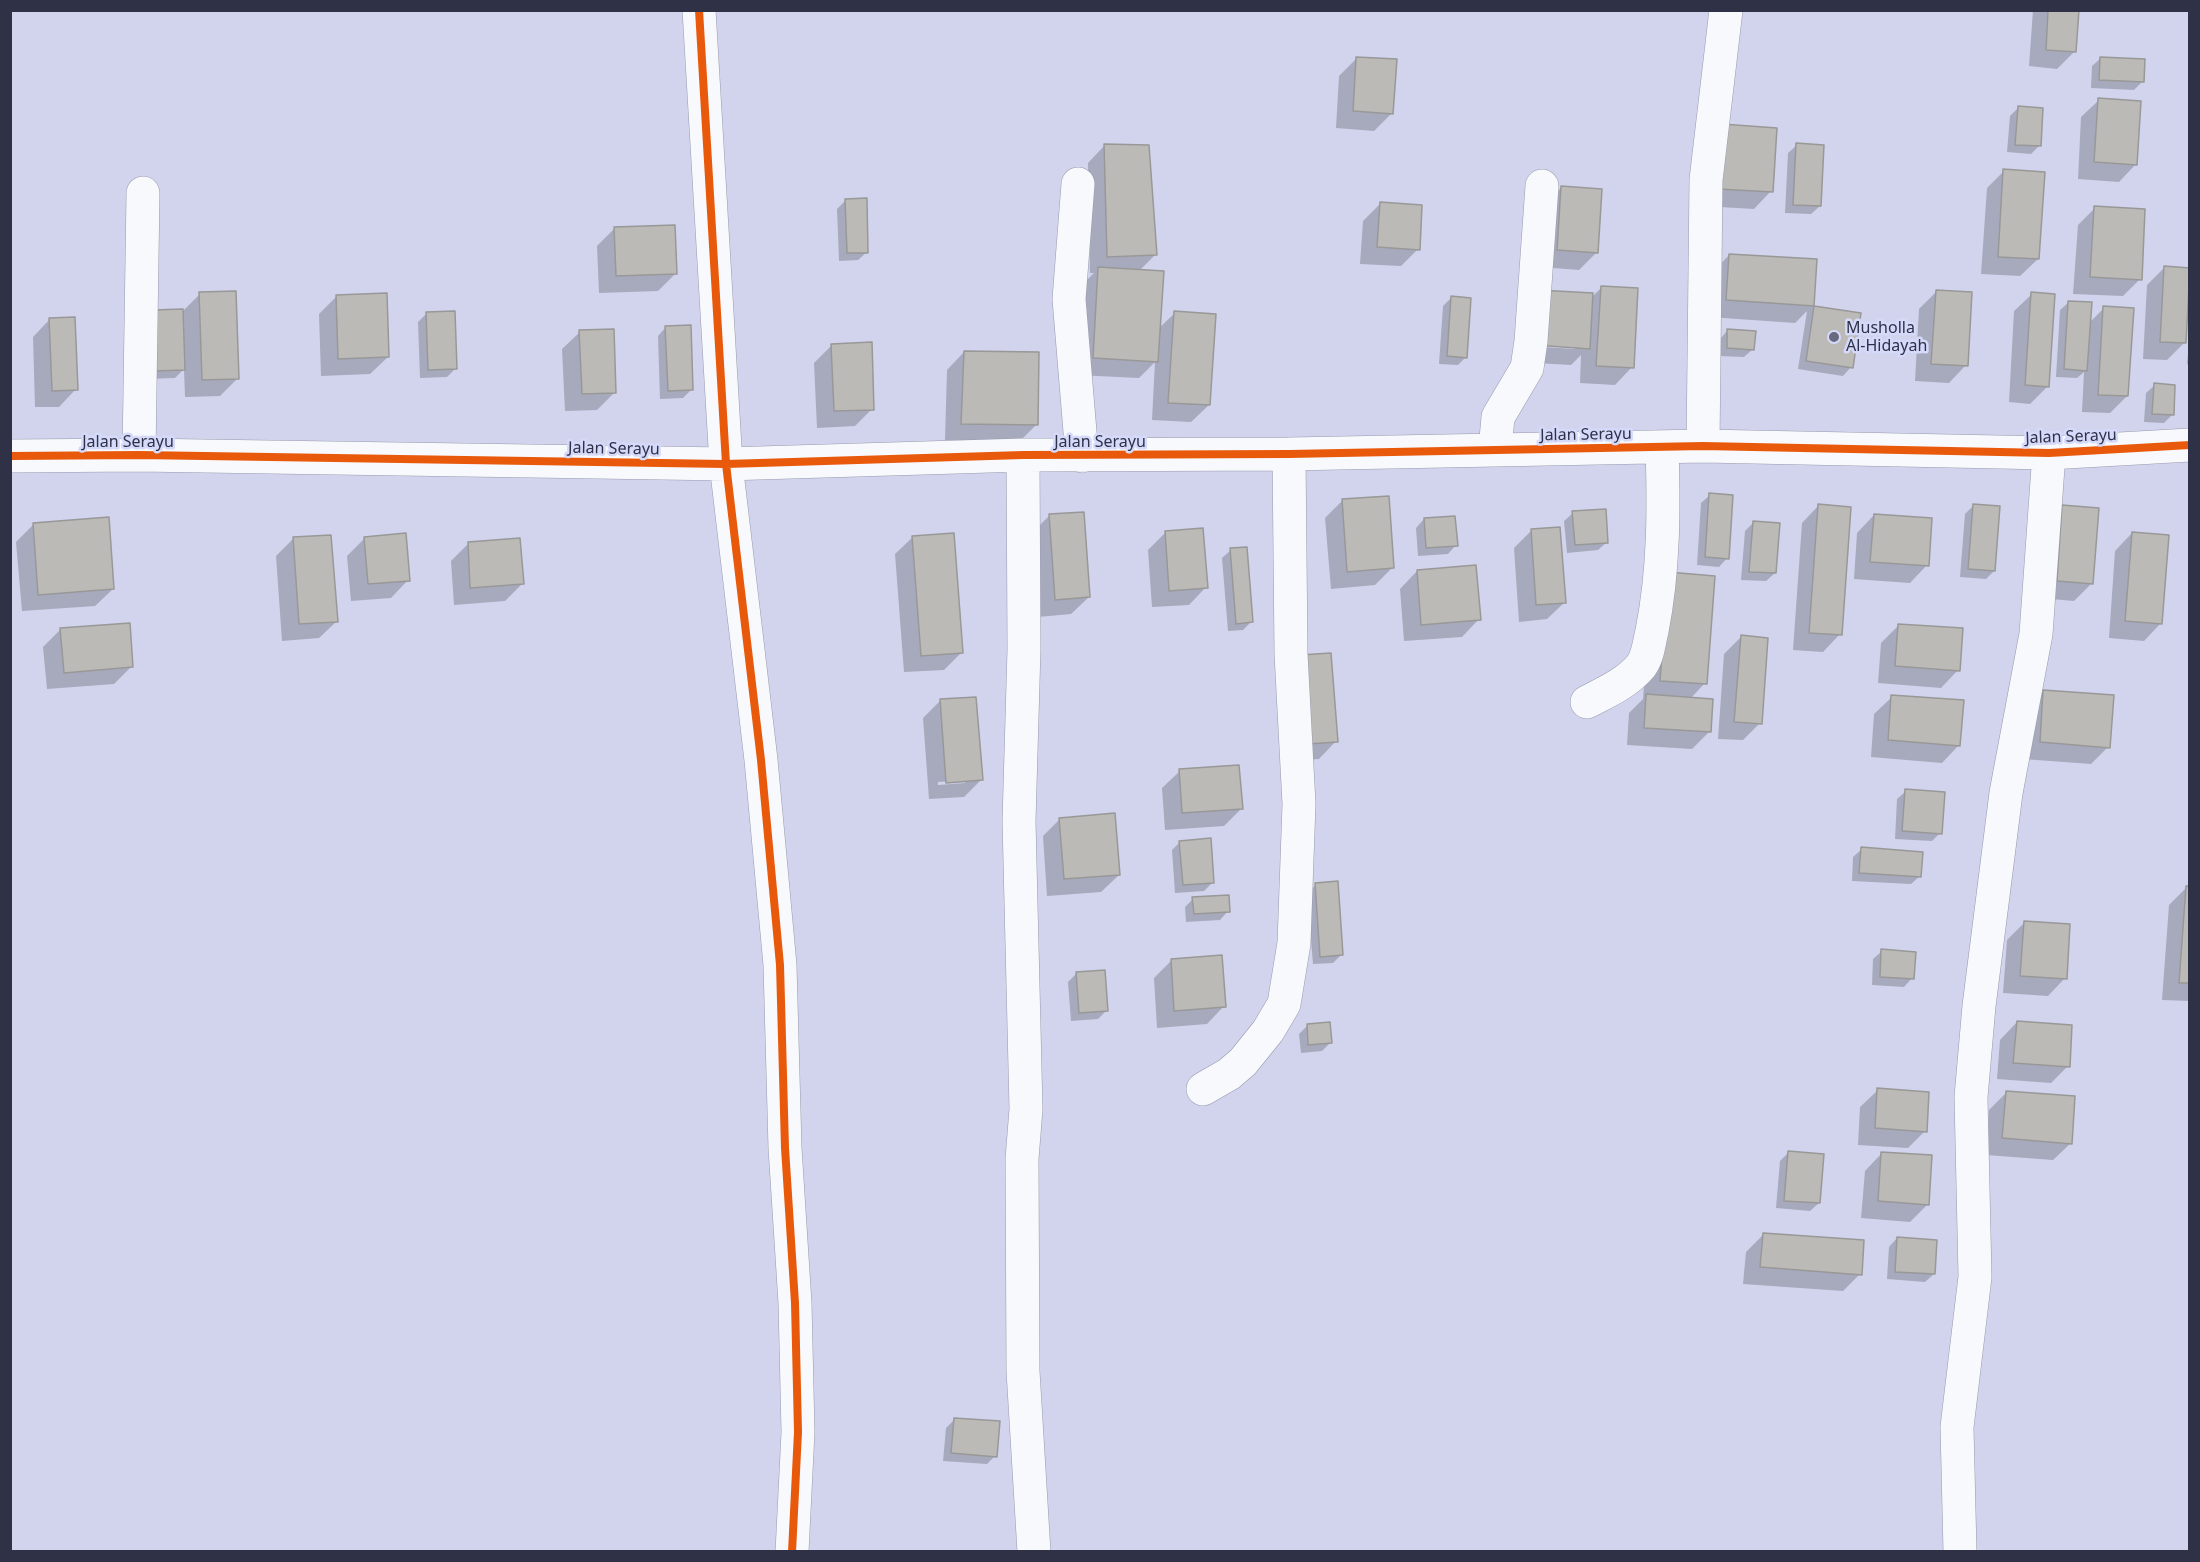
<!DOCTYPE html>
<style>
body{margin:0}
#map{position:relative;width:2200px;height:1562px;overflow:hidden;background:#d1d4ec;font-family:"Noto Sans",sans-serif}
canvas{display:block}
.frame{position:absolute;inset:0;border:12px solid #2f3146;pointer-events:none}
</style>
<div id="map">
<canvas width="2200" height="1562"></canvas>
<div class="frame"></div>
</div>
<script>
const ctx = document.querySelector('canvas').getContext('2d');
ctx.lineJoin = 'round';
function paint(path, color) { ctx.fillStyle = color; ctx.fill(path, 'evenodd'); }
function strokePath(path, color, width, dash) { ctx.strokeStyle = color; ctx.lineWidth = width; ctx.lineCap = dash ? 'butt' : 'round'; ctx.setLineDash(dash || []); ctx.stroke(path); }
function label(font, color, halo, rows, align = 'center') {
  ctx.font = font + ' "Noto Sans",sans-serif'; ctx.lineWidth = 5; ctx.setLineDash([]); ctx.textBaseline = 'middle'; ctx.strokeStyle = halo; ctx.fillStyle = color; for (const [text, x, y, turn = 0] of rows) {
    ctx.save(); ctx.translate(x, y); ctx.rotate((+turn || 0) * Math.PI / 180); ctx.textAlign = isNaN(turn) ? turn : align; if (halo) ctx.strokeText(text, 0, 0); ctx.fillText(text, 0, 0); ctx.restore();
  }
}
paint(new Path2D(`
 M2033,10H2077L2075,51L2057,69L2029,66Z
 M1357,58L1392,113L1374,131L1336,128L1339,76Z
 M2101,58L2142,82L2134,90L2091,88L2092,66Z
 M2099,100L2136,164L2119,182L2078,179L2081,117Z
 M2018,108L2039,146L2031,154L2007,152L2010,116Z
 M1775,129L1771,191L1754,209L1702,206Z
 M1105,145L1155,255L1139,271L1158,329L1175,313L1209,405L1191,422L1152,420L1155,362L1139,378L1076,375L1081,286L1094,273H1090L1088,163Z
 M1797,145L1820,206L1811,214L1785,213L1788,153Z
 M2004,171L2038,259L2020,276L1981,274L1987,188Z
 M1561,188L1597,252L1579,270L1540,267L1544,205Z
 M845,201L867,252L858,260L839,261L837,209Z
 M1380,204L1418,249L1401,266L1360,264L1363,221Z
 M2095,208L2140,279L2123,296L2073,294L2078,225Z
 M615,228L675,274L658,291L599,293L597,246Z
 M1729,255L1816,260L1813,307L1859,314L1851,367L1843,376L1798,369L1807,311L1795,323L1709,317L1712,273Z
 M2165,267L2184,343L2167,360L2143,359L2147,285Z
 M1602,287L1637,289L1632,367L1615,385L1580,383L1581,355L1571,365L1518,362L1521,309L1539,291L1592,295V297ZM1527,343L1575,346V349L1527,346Z
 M1936,292L1966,365L1949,383L1915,381L1919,309Z
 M200,294L238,378L220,396L185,397L184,369L175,378L147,379L183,311Z
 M2032,294L2048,386L2030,404L2009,402L2014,311Z
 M336,297L388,357L370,374L321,376L319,314Z
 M1451,298L1466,357L1458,365L1439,364L1443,306Z
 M2069,302L2089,323L2104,308L2127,396L2110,413L2082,412L2084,372L2077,378L2056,377L2060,310Z
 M427,313L456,368L447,377L420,378L418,322Z
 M50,319L76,389L59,407H35L33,337Z
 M666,327L692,389L683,398L660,399L658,336Z
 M1728,330L1753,349L1744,357L1719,356L1720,339Z
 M580,332L615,392L597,410L565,411L562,349Z
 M2190,333V365L2187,364Z
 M832,345L872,409L855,426L817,428L814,363Z
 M964,352L1037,424L1019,442L945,440L947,370Z
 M2155,385L2172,415L2164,423L2144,422L2146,393Z
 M1710,495L1727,558L1719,567L1697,565L1701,503Z
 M1343,500L1392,568L1375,585L1331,589L1325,518Z
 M1819,505L1840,634L1823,652L1793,650L1802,523Z
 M1973,506L1994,571L1986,579L1960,577L1965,514Z
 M2063,506L2092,583L2074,601L2040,598L2046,524Z
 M1573,513L1607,542L1598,550L1567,553L1564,521Z
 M1874,515L1927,565L1910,583L1854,579L1857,533Z
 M1049,516L1089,597L1071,614L1038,617L1032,533Z
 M1424,519L1456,545L1448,554L1418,556L1416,528Z
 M1753,523L1775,573L1766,581L1741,580L1745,531Z
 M34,524L113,589L95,606L22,611L16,542Z
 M1532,530L1565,602L1547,619L1519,622L1514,548Z
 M1166,532L1206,587L1189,605L1152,607L1148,550Z
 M2132,533L2161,623L2144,641L2109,638L2115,551Z
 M913,537L962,652L944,670L904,672L895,554Z
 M365,538L408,580L391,598L351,601L347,556Z
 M293,539L337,621L319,638L282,641L276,556Z
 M468,544L522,584L505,601L454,605L451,561Z
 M1231,550L1251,622L1243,630L1228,631L1222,558Z
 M1417,571L1479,619L1462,637L1404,641L1400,589Z
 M1651,591L1705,683L1690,699L1709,732L1692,749L1627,745L1629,713L1643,699Z
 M1899,625L1958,670L1941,688L1878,683L1881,643Z
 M61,629L132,666L114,684L47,689L43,647Z
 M1741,637L1760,723L1743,740L1718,739L1724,654Z
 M1283,674L1336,741L1319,759L1290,761Z
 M2044,692L2108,747L2091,764L2023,759L2027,709Z
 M1892,697L1959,745L1942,763L1871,757L1874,714Z
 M940,701L981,780L964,797L929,799L923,718ZM965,780V783L938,785V782Z
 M1180,771L1241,809L1224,826L1165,830L1162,788Z
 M1906,791L1940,833L1932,841L1895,839L1897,799Z
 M1060,819L1119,875L1101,892L1047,896L1043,836Z
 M1180,842L1213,882L1204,891L1175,893L1172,850Z
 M1862,849L1920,876L1911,884L1852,881L1853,857Z
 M1316,885L1341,955L1333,963L1313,964L1307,893Z
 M2187,887H2190V1001L2162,1000L2169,905Z
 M1193,899L1228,911L1220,920L1186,922L1185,907Z
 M2025,922L2065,978L2048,996L2003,993L2007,940Z
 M1882,951L1912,978L1904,987L1872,985L1873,959Z
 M1171,961L1224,1006L1207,1024L1157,1028L1154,978Z
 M1076,974L1106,1011L1098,1019L1071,1021L1068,982Z
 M2017,1022L2068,1066L2051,1083L1997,1079L2000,1040Z
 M1308,1025L1330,1043L1322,1051L1301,1053L1299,1034Z
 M1878,1090L1925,1131L1908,1148L1858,1145L1860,1107Z
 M2007,1092L2071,1143L2053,1160L1986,1155L1989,1110Z
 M1788,1153L1819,1203L1810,1211L1776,1208L1780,1161Z
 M1882,1153L1928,1204L1910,1222L1861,1218L1865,1171Z
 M1764,1234L1860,1274L1843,1291L1743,1284L1746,1252Z
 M1897,1238L1934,1274L1925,1282L1887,1279L1889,1247Z
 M954,1420L995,1456L987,1464L943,1461L946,1428Z`), '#0003');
const building = new Path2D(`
 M2048,10H2079L2076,52L2046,50Z
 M1356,57L1397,59L1393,114L1353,111Z
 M2100,57L2145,59L2144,82L2099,80Z
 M2098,98L2141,101L2137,165L2094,162Z
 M2018,106L2043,108L2041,146L2015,145Z
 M1722,124L1777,128L1773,192L1718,189Z
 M1796,143L1824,145L1821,206L1793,205Z
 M1104,144L1149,145L1157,255L1107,257Z
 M2003,169L2045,172L2039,259L1998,257Z
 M1561,186L1602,189L1598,253L1557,250Z
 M867,198L868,253H847L845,199Z
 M1380,202L1422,205L1420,250L1377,247Z
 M2094,206L2145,209L2142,280L2090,277Z
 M675,225L677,274L616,276L614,227Z
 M1729,254L1817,259L1814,306L1726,300Z
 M2164,266L2190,268L2186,343L2160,342Z
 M1098,267L1164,271L1158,362L1093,358Z
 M1601,286L1638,288L1634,368L1596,366Z
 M1538,290L1593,293L1590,349L1535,345Z
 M1936,290L1972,292L1968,366L1931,364Z
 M236,291L239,379L202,380L199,292Z
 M2031,292L2055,294L2049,387L2025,385Z
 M387,293L389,357L338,359L336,295Z
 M1451,296L1471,298L1467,358L1447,356Z
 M2068,301L2092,302L2087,371L2064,369Z
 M1814,306L1861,313L1853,368L1806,361Z
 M2103,306L2134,308L2128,396L2098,395Z
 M183,309L185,370L155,371L153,310Z
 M455,311L457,369L428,370L426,312Z
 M1174,311L1216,314L1210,405L1168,403Z
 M75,317L78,390L52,391L49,318Z
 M691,325L693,390L668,391L665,326Z
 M614,329L616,393L582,394L579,330Z
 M1727,329L1756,331L1754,350L1727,348Z
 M872,342L874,410L834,411L831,344Z
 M964,351L1039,352L1038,425L961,424Z
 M2154,383L2175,385L2174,415L2152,414Z
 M1709,493L1733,495L1729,559L1705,557Z
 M1389,496L1394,568L1347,572L1342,499Z
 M1818,504L1851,507L1842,635L1809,633Z
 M1973,504L2000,506L1995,571L1968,569Z
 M2062,505L2099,508L2093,584L2057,581Z
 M1606,509L1608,543L1575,545L1572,511Z
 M1084,512L1090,597L1055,600L1049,514Z
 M1874,514L1932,518L1929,566L1870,562Z
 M1455,516L1458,546L1426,548L1424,518Z
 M109,517L114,589L38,595L33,523Z
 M1753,521L1780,523L1776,573L1749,572Z
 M1560,527L1566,603L1536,605L1531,529Z
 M1203,528L1208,588L1169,591L1165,531Z
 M2132,532L2169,535L2162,624L2125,621Z
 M406,533L410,581L368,584L364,537Z
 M954,533L963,653L921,656L912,536Z
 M331,535L338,622L299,624L293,537Z
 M520,538L524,584L470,588L468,542Z
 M1247,547L1253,622L1236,624L1230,548Z
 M1476,565L1481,620L1421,625L1417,570Z
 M1668,572L1715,576L1707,684L1660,681Z
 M130,623L133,667L64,673L60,628Z
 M1898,624L1963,628L1960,671L1895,666Z
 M1741,635L1768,638L1762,724L1734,722Z
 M1331,653L1338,742L1307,744L1300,655Z
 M2043,690L2114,695L2110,748L2040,742Z
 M1646,694L1713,699L1711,732L1644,728Z
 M1891,695L1964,700L1960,746L1888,740Z
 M976,697L983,780L946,783L940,699Z
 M1239,765L1243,809L1182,813L1179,769Z
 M1905,789L1945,792L1942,834L1902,831Z
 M1115,813L1120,875L1064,879L1059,818Z
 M1211,838L1214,883L1183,885L1179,841Z
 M1861,847L1923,852L1921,877L1859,873Z
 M1338,881L1343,955L1320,957L1315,883Z
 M2186,886H2190V983H2179Z
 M1229,895L1230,912L1194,914L1192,897Z
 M2024,921L2070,924L2067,979L2020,976Z
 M1881,949L1916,952L1914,979L1880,977Z
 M1222,955L1226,1007L1174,1011L1171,959Z
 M1105,970L1108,1011L1079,1013L1076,972Z
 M2017,1021L2072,1025L2070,1067L2013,1063Z
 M1330,1022L1332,1043L1308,1045L1307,1024Z
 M1877,1088L1929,1092L1927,1132L1875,1128Z
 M2006,1091L2075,1096L2072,1144L2002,1138Z
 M1788,1151L1824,1154L1820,1203L1784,1201Z
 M1881,1152L1932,1155L1929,1205L1878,1201Z
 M1763,1233L1864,1240L1862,1275L1760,1267Z
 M1897,1237L1937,1240L1935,1274L1895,1272Z
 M954,1418L1000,1421L997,1457L951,1453Z`);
paint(building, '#bcbab7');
strokePath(building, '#989898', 1.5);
const minor = new Path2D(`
 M699,10L726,464L761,760L780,965L785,1148L795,1303L798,1432L792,1552
 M1078,184L1069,299L1082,456
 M1703,446L1706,180L1726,10
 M1495,450L1498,417L1527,368L1531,341L1542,186
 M139,455L143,193
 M1023,455L1024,649L1019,821L1026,1109L1022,1159L1023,1371L1034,1552
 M10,456L139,455L726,464L1023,455L1289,454L1703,446L2049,453L2190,445
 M1587,702C1606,692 1627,683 1641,666C1648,657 1649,643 1652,631C1664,570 1664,509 1662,447
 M1203,1089L1229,1074L1243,1062L1268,1031L1284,1004L1294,943L1299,804L1291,654L1289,454
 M1960,1552L1957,1427L1975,1277L1971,1097L1979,1006L2006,793L2036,634L2049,453`);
strokePath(minor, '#9799ad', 34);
strokePath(minor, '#f8f9fc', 33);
strokePath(new Path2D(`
 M699,10L726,464L761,760L780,965L785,1148L795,1303L798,1432L792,1552
 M10,456L139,455L726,464L1023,455L1289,454L1703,446L2049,453L2190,445`), '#e8590c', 8);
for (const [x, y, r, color] of [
 [1834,337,6,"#686a80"]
]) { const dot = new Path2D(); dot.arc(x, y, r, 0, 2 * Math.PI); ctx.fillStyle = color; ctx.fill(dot); strokePath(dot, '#d5dafb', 2); }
label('16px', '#2f3146', '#d5dafb', [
 ["Musholla",1846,328],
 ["Al-Hidayah",1846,346]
], 'left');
label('16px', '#2f3146', '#d5dafb', [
 ["Jalan Serayu",1586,435,-1],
 ["Jalan Serayu",2071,437,-2],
 ["Jalan Serayu",128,442],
 ["Jalan Serayu",1100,442],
 ["Jalan Serayu",614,449,1]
]);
</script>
